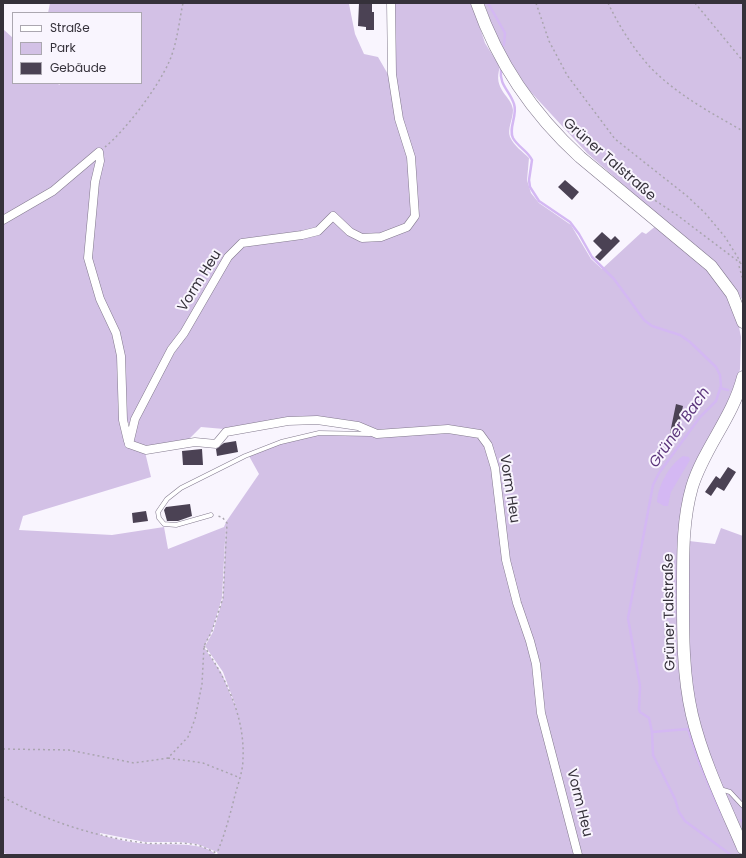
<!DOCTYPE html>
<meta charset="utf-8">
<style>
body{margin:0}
#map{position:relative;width:746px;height:858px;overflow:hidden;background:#f9f5fe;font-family:Poppins,sans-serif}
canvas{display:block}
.frame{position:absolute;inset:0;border:4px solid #35313a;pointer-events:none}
.legend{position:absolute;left:12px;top:12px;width:130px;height:72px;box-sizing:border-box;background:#f9f5fe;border:1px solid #aba7b0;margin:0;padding:5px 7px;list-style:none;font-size:12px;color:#35313a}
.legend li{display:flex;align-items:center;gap:8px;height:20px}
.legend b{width:20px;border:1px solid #aba7b0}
</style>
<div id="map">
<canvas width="746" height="858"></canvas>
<div class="frame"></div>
<ul class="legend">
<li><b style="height:5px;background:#fff"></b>Straße</li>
<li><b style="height:11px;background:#d3c1e6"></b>Park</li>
<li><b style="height:11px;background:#4b4254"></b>Gebäude</li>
</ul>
</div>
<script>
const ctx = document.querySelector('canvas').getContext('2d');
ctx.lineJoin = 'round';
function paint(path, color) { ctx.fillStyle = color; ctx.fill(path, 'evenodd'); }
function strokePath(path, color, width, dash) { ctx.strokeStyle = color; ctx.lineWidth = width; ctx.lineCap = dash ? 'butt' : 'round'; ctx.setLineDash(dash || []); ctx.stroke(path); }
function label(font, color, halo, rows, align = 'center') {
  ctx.font = font + ' Poppins,sans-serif'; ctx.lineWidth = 4; ctx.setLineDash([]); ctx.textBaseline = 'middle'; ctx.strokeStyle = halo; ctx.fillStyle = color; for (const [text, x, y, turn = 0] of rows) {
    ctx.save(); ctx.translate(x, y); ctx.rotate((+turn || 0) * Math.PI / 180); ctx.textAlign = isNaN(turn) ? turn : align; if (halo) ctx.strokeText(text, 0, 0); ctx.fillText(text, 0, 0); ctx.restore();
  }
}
paint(new Path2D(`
 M50,3L349,4L355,34L364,54L378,57L389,76L397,121L408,157L413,215C405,226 402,225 390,230C360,242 354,233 332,213L318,229L301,233L273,235L240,241L226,256L182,332L169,349L130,424L126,421L123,356L117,332L101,299L90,258V231L87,259L98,300L115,334L120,356L122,421L127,445L145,452L151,477L23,516L19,530L112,535L164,527L168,549L224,527L226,522L222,598L212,631L204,647L222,674L237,710L223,672L205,646L213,632L223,598L226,522L259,474L249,456L283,443L319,434L383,436L427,431H466L477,435L487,445L494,468L504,560L516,604L529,641L534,664L540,712L577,855H218L217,852L197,844L180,842H145L100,833V835C115,839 132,843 148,844C165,845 206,841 216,855H11L3,853V29L13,38V83H58L59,85L61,83H141V13H48Z
 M393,3H472L485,43L500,67C492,90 512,96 513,110C513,119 507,129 510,137C514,146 523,152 529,158L527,180L531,193L539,203L571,225L591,259L602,269L642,232L646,234L657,225L707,270L728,296L737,317L741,337L740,369L736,387L688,485L683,687L741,855H581L545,712L539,660L518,603L489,445L466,429L377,433L338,421L224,429L201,427L186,442L146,448L131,442L136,419L229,259L243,244L301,237L332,220L348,234L382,240L418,217L394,66Z
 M484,3H743V301L736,290L651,209L587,153L528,89L498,42Z
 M721,528L743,536V837C727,797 705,756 696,714C684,659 688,598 689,541L715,544Z`), '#d3c1e6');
paint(new Path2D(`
 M683,456L689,457L690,460L671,492L668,506H664L657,502C658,486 669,465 683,456Z`), '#d4b8f3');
strokePath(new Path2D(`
 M488,3L505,33L504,45
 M501,70C499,85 510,91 514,104C518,115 508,128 513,138C518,147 528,151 532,160L529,180L530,187L539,201L570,222L579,234L592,257L614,279L644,320L652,326L680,335L690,342L716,367L720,375L721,386L716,401L700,417L659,473L653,485L628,618L640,686L639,709L640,712L649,718L652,732L653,755L675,799L679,812L685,821L731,855
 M720,388L728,390
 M652,732L688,729L699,762L721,813
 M741,820L743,822`), '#d4b8f3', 2.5);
paint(new Path2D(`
 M359,3H372V12H374V30H366V27L358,26Z
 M565,180L579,192L572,200L558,187Z
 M602,232L611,240L615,236L620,241L600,261L595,257L602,250L593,241Z
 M676,404L683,406L677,435L670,433Z
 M236,441L238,452L217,456L216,449L224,443Z
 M202,449L203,465H183L182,451Z
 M728,467L736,472L724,491L717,487L711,496L705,492L716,476L720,479Z
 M190,504L192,516L178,521H167L164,510L166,507Z
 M146,511L148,521L133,523L132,513Z`), '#4b4254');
const lane = new Path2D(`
 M211,515L176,525L164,524L159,518L158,512L167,499L181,488L245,456L281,442L319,433L370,434
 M720,789L730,792L743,806`);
const street = new Path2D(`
 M3,220L53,191L99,152L100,161L95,182L88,258L100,299L116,333L121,356L123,420L128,441
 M129,444L146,450L195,442L216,444L226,432L288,421L317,420L358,426L377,434L448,429L480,434L488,445L495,468L506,560L517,603L530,641L536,664L541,713L578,855
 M129,444L135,419L171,350L184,333L228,257L242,243L302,235L318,231L333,216L350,232L362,238L381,237L407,227L415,216L411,157L399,119L392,74L391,3`);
const secondary = new Path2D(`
 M477,3C498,63 533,114 580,157L711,266L732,294L743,322
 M743,377C733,417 704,448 692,487C683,518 683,551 683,583C683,626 682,672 692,715C703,761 724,804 743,848`);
strokePath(lane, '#837a8e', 5);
strokePath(street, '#837a8e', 9);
strokePath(secondary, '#837a8e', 13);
strokePath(new Path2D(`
 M536,3L549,41L567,75L615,139L687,196L705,213L725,237L740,261L739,266L743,280
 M608,3C619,26 633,48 650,67C676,94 711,113 743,131
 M695,3L743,61
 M105,147C126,130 158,87 169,62C177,44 179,22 183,3
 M626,181L677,215L743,265
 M204,646C227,680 245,718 243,759C243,771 238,784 235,795C230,815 225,834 217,853
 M3,749L69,750L134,763L168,758L188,737L195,719L202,684L204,646L212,631L223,598L227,523L222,517L217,516
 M168,758L203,763L238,777
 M3,797C46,821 96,837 145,843C162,845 180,841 197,845C204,847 211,851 217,853V855
 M3,855H4`), '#a9a5ae', 1.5, [2, 3]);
strokePath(lane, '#fff', 4);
strokePath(street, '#fff', 8);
strokePath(secondary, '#fff', 12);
label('14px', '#35313a', '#f9f5fe', [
 ["Grüner Talstraße",609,160,41],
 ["Vorm Heu",200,281,-58],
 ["Vorm Heu",509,489,81],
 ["Grüner Talstraße",670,612,-91],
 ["Vorm Heu",579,803,76]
]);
label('italic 15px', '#5d377d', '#f9f5fe', [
 ["Grüner Bach",680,428,-55]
]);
</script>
